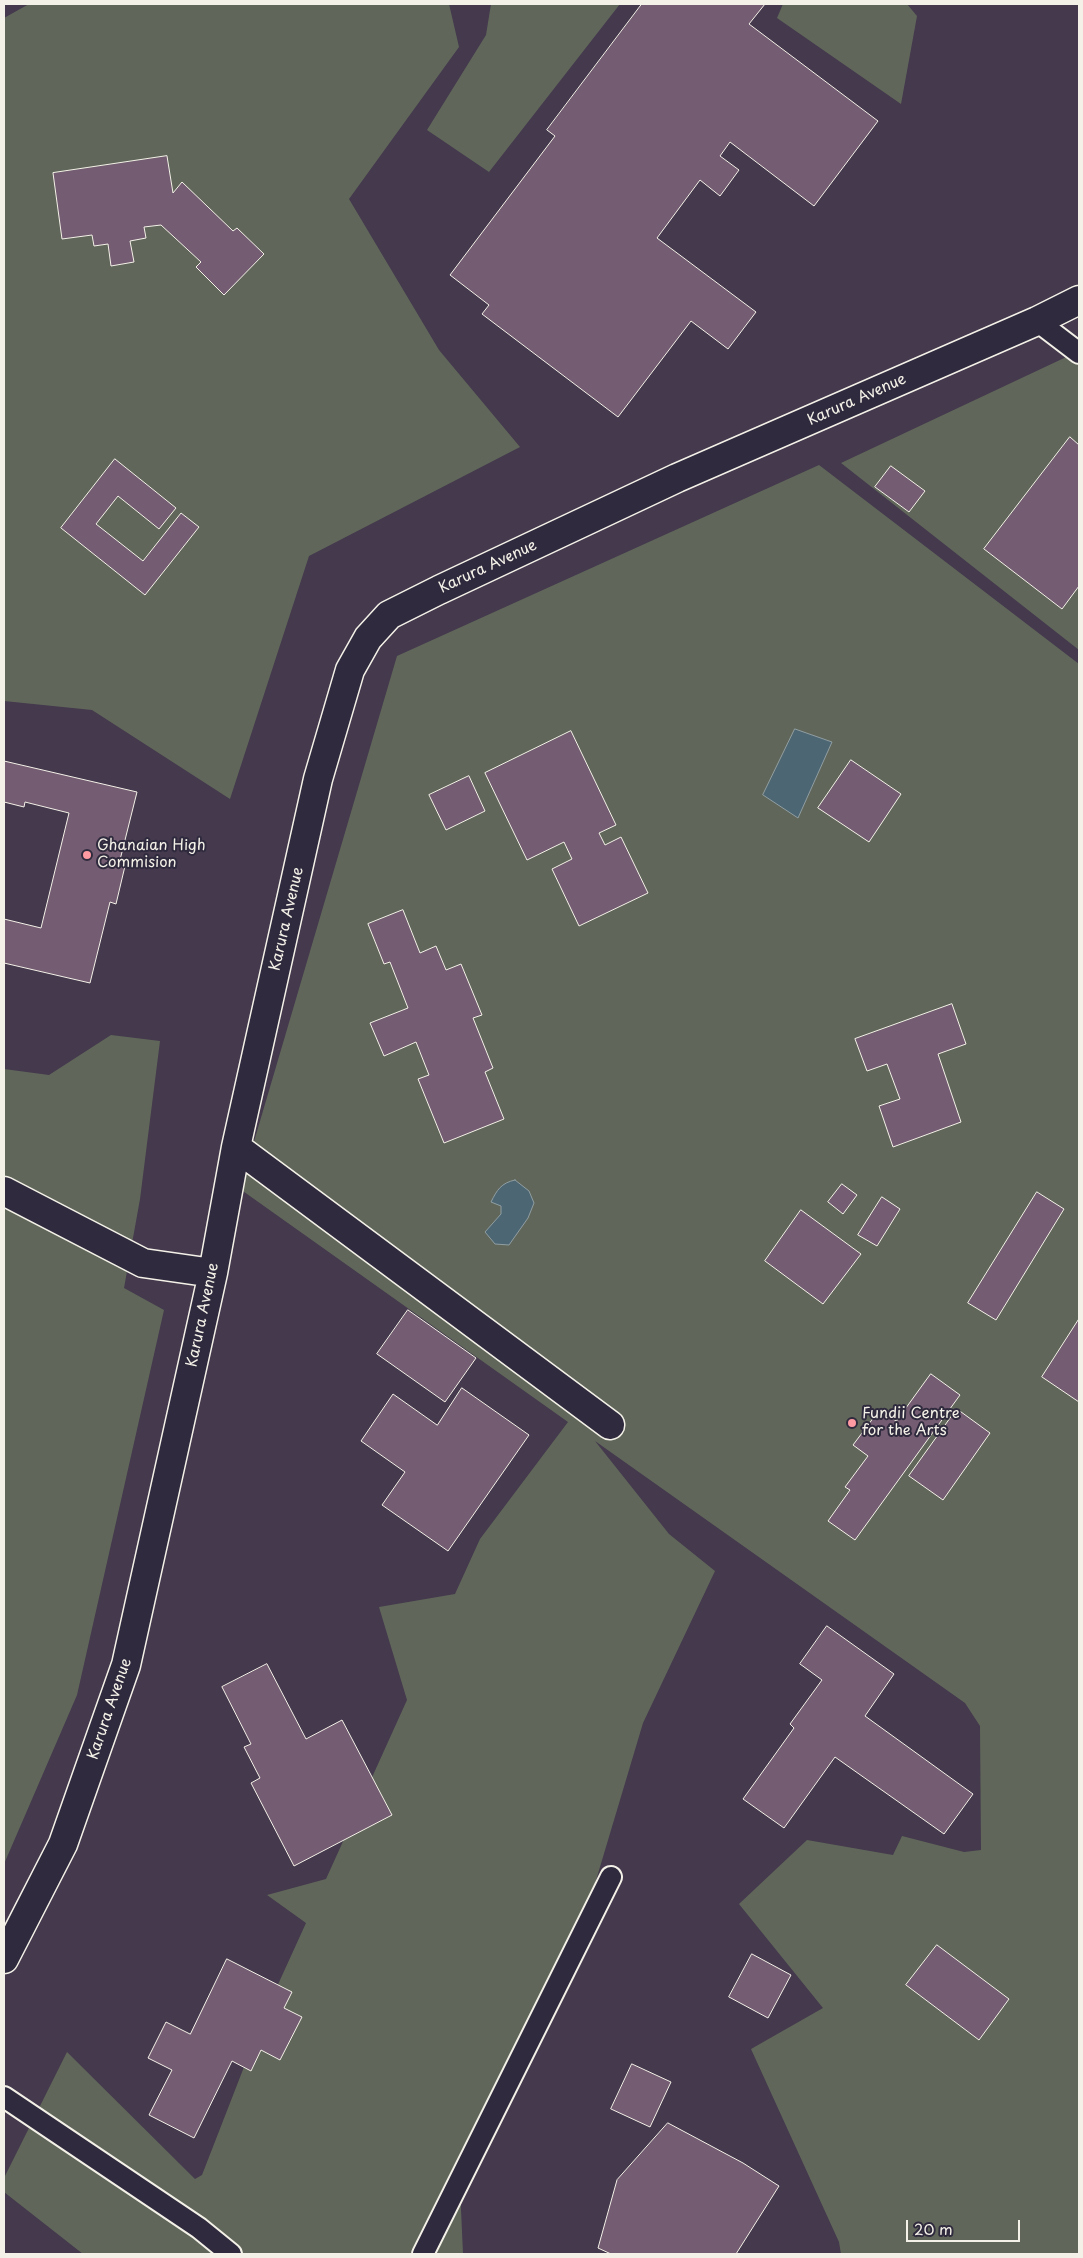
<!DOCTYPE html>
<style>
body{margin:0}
#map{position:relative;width:1083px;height:2258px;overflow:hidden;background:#44394d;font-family:"Playpen Sans",sans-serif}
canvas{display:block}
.frame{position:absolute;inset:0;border:5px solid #f4f1e8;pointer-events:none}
.scale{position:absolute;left:906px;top:2220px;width:114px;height:22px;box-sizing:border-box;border:2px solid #f4f1e8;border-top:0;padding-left:6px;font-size:15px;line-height:18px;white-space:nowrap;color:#f4f1e8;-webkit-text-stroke:4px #2f2a3d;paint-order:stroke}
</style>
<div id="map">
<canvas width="1083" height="2258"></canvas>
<div class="frame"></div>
<div class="scale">20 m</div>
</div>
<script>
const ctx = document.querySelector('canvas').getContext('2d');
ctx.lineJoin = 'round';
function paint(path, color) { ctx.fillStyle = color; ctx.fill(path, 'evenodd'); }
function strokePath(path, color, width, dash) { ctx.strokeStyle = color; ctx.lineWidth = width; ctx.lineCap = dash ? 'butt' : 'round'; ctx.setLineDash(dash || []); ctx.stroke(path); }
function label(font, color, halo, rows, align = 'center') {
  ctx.font = font + ' "Playpen Sans",sans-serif'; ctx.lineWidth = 4; ctx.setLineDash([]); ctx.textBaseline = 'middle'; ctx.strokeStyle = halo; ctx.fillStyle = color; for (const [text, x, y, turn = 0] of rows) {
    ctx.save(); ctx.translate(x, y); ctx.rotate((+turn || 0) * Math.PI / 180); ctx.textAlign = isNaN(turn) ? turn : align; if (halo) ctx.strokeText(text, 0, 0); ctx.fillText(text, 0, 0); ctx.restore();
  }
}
paint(new Path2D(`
 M29,4H449L459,47L349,199L439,350L520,447L309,556L230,799L92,710L4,701V18Z
 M491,4H620L489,172L427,130L486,35Z
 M783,4H907L917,16L901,104L777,18Z
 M1079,351V650L841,463Z
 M819,465L1079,664V2254H841L839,2242L751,2049L823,2008L739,1904L807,1840L893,1855L902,1836L964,1852L981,1850L980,1726L965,1703L595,1441L669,1534L715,1571L643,1723L568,1974L459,2164L463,2254H83L4,2192V2178L67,2052L195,2179L202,2175L265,2013L306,1923L267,1895L326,1879L407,1700L379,1607L455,1594L480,1539L568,1422L240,1189L397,656Z
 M111,1035L160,1041L140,1199L124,1288L164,1310L77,1695L4,1864V1069L49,1075Z`), '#60675a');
const water = new Path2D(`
 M795,729L832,742L798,818L763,795Z
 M515,1180L529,1191L534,1203L528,1218L509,1245L495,1244L485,1232L501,1214V1206L491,1202C497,1190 501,1183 515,1180Z`);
paint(water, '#4d6674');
strokePath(water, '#909ea2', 1);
const building = new Path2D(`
 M642,4H765L749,24L878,121L814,206L730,142L720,156L739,170L720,196L700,180L657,238L756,312L728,349L691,321L618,417L482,314L489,305L450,275L555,136L547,130Z
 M167,156L173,193L182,182L233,231L237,228L264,254L224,295L196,267L201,262L161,225L144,227L146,238L130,241L134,262L111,266L108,244L94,246L92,235L62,239L53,173Z
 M1070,437L1079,445V586L1062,609L984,549Z
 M115,459L176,508L159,529L118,496L96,524L143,561L181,513L199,527L145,595L61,528Z
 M891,466L925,491L909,512L875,487Z
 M571,731L616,825L599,833L605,845L621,837L648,893L579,926L552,869L572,859L564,842L527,860L485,773Z
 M851,760L901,794L869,842L818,808Z
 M4,761L137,792L119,864L125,866L116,904L110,902L90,983L4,963V919L41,928L69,813L25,802L24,807L4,802Z
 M469,776L485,811L446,830L429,795Z
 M403,910L420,953L436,946L446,970L461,964L482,1015L473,1018L493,1068L485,1072L504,1119L444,1143L418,1079L429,1075L416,1042L384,1056L370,1023L408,1008L390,962L384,964L368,924Z
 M952,1004L966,1044L938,1054L961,1122L893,1147L879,1106L900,1099L887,1064L867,1071L855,1039Z
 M842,1184L857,1195L843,1214L828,1202Z
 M1037,1192L1064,1209L996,1320L968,1303Z
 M882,1197L900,1209L877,1246L858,1235Z
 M801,1210L861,1254L823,1304L765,1261Z
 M408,1310L476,1358L445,1402L377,1354Z
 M1079,1319V1402L1042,1377Z
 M931,1374L960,1395L855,1540L828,1521L850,1490L845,1487L868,1456L853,1445L880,1409L896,1421Z
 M462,1388L529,1435L448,1551L382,1505L405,1472L361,1441L393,1394L437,1425Z
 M957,1409L990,1433L943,1500L909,1476Z
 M827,1626L894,1674L865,1716L973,1794L944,1834L835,1757L784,1828L743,1799L794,1728L790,1724L822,1680L800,1664Z
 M267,1664L306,1739L342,1720L392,1815L294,1866L251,1783L260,1778L244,1747L251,1744L222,1687Z
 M937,1945L1009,1999L979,2040L906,1985Z
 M752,1954L791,1975L768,2018L729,1997Z
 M227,1959L292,1992L284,2008L302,2017L280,2060L261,2050L251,2071L232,2061L194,2138L149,2115L172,2070L148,2058L166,2022L190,2034Z
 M632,2064L671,2082L650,2127L611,2109Z
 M668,2123L743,2163L779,2186L736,2254H611L598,2248L617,2180Z`);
paint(building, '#745d72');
strokePath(building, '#f4f1e8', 1);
const service = new Path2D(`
 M1037,321L1079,353
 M4,2097L199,2228L231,2254
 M423,2254L611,1877`);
const minor = new Path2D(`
 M236,1147L610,1425
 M4,1191L143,1263L213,1273
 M4,1959L63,1844L126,1665L213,1273L236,1147L318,779L350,670L368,638L389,615L439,590L677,478L1037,321L1079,300`);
strokePath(service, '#f4f1e8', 24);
strokePath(minor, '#f4f1e8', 31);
strokePath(service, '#2f2a3d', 20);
strokePath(minor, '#2f2a3d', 28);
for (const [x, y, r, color] of [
 [87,855,5,"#ff9aa2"],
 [852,1423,5,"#ff9aa2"]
]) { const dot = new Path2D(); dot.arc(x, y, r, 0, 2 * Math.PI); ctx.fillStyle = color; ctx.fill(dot); strokePath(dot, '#2f2a3d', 2); }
label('15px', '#f4f1e8', '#2f2a3d', [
 ["Karura Avenue",857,400,-24],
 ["Karura Avenue",488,567,-25],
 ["Karura Avenue",287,919,-77],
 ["Karura Avenue",203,1315,-78],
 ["Karura Avenue",110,1709,-71]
]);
label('15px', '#f4f1e8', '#2f2a3d', [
 ["Ghanaian High",97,846],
 ["Commision",97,863],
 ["Fundii Centre",862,1414],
 ["for the Arts",862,1431]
], 'left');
</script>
